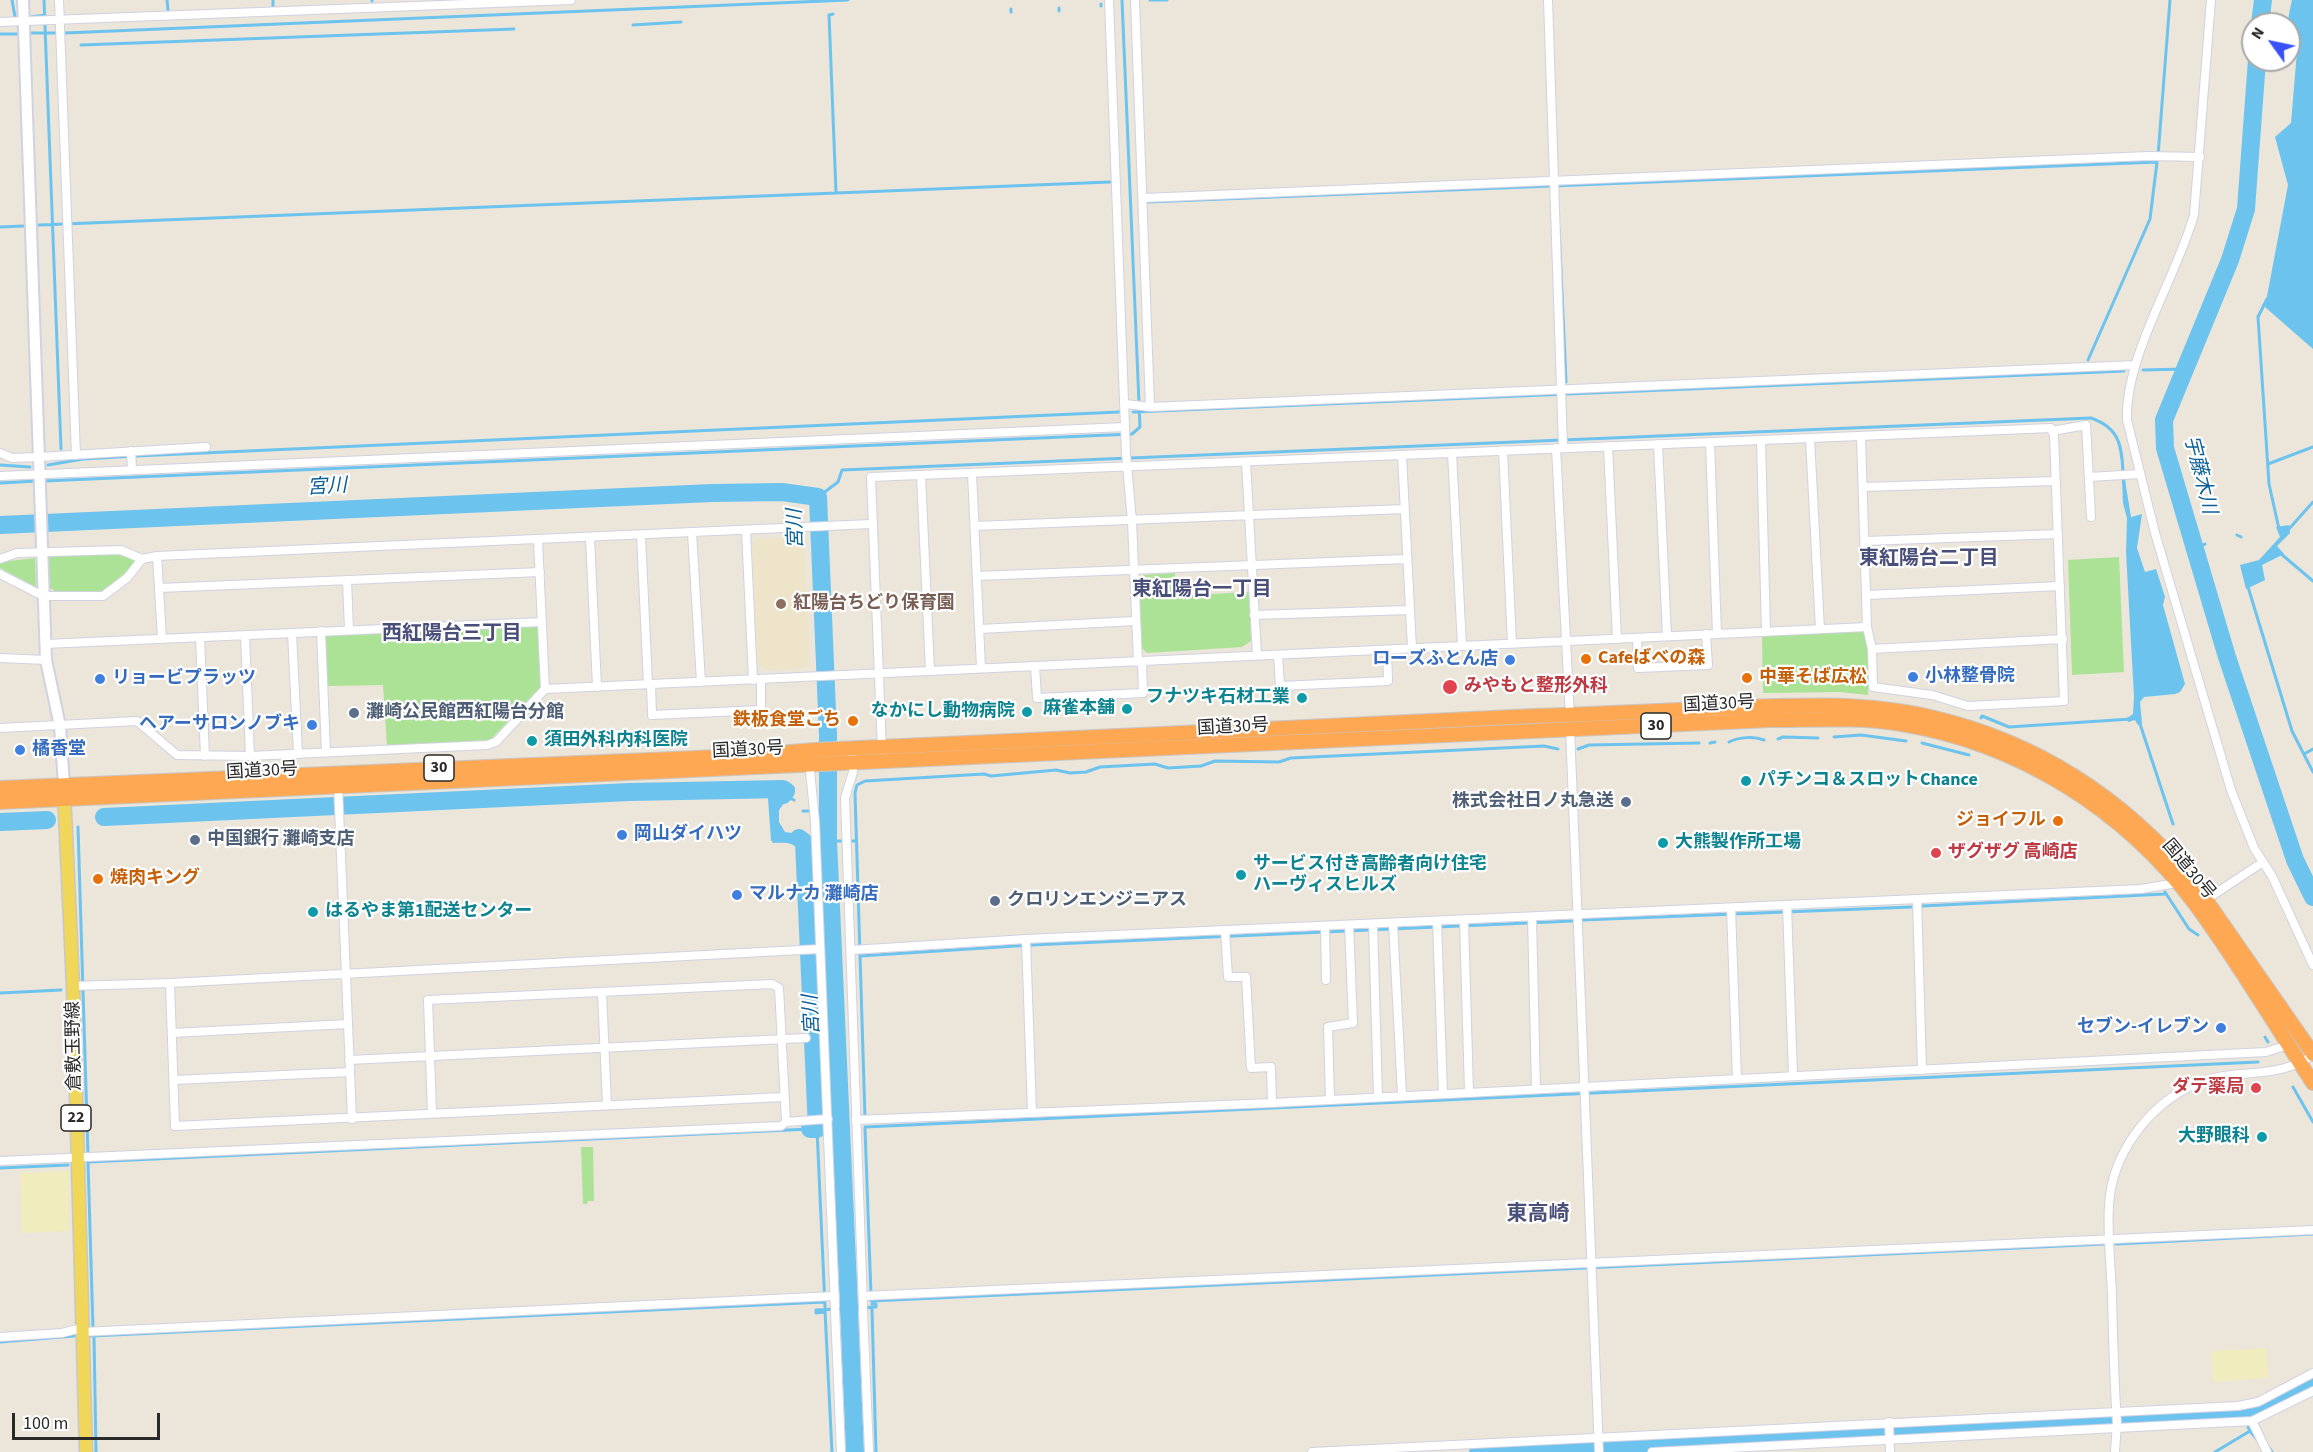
<!DOCTYPE html>
<meta charset="utf-8">
<style>
body{margin:0}
#map{position:relative;width:2313px;height:1452px;overflow:hidden;background:#ebe5da;font-family:"Source Sans 3",sans-serif}
canvas{display:block}
.north{position:absolute;left:2241px;top:12px;width:60px;height:60px;box-sizing:border-box;background:#fff;border:2px solid #a9a9a9;border-radius:50%;rotate:303deg;font-size:16px;font-weight:700;line-height:24px;text-align:center;color:#292929}
.north::after{content:'';display:block;margin:auto;width:21px;height:27px;background:#3951f9;clip-path:polygon(50% 0,100% 100%,50% 72%,0 100%)}
.scale{position:absolute;left:12px;top:1413px;width:148px;height:27px;box-sizing:border-box;border:3px solid #292929;border-top:0;padding-left:8px;font-size:18px;line-height:21px;white-space:nowrap;color:#292929;-webkit-text-stroke:4px #fff;paint-order:stroke}
</style>
<div id="map">
<canvas width="2313" height="1452"></canvas>
<div class="north">N</div>
<div class="scale">100 m</div>
</div>
<script>
const ctx = document.querySelector('canvas').getContext('2d');
ctx.lineJoin = 'round';
function paint(path, color) { ctx.fillStyle = color; ctx.fill(path, 'evenodd'); }
function strokePath(path, color, width, dash) { ctx.strokeStyle = color; ctx.lineWidth = width; ctx.lineCap = dash ? 'butt' : 'round'; ctx.setLineDash(dash || []); ctx.stroke(path); }
function label(font, color, halo, rows, align = 'center') {
  ctx.font = font + ' "Source Sans 3","Noto Sans JP",sans-serif'; ctx.lineWidth = 4.5; ctx.setLineDash([]); ctx.textBaseline = 'middle'; ctx.strokeStyle = halo; ctx.fillStyle = color; for (const [text, x, y, turn = 0] of rows) {
    ctx.save(); ctx.translate(x, y); ctx.rotate((+turn || 0) * Math.PI / 180); ctx.textAlign = isNaN(turn) ? turn : align; if (halo) ctx.strokeText(text, 0, 0); ctx.fillText(text, 0, 0); ctx.restore();
  }
}
paint(new Path2D(`
 M804,537L810,667L767,671L757,663L752,544L759,539Z`), '#ede4c9');
paint(new Path2D(`
 M116,554L134,560L135,564L104,591L56,592L49,587L48,556Z
 M2119,557L2124,672L2072,675L2068,560Z
 M35,558L36,587L0,568V562Z
 M1175,573L1176,595L1139,596L1138,580L1144,575Z
 M1249,592L1251,641L1242,647L1147,653L1141,647L1139,598Z
 M538,626L541,687L489,741L387,746L383,685L326,686L325,636Z
 M1863,631L1868,640V695L1840,692L1763,693L1762,635Z
 M581,1147H593L594,1201H588L587,1204H583Z`), '#abe296');
paint(new Path2D(`
 M69,1171V1231L22,1233L20,1173Z
 M2266,1348L2268,1378L2213,1382L2211,1351Z`), '#f1ecbd');
paint(new Path2D(`
 M2292,0H2313V349L2265,307L2288,185L2275,137L2291,123L2297,51C2283,37 2288,18 2292,0Z
 M2122,480H2125L2131,517L2142,514L2137,548L2145,572L2156,569L2165,597L2163,605L2185,684L2180,692L2175,694L2144,697L2140,702L2142,724L2138,725L2135,720L2128,722L2127,718L2133,714L2134,697L2126,552L2127,518L2123,503Z
 M2289,525L2290,533L2277,546L2284,554L2262,565L2265,580L2246,589L2240,565L2259,560L2280,537L2276,527Z
 M767,785L794,786L795,788L779,810V822L785,832L806,835L810,841L808,859L801,858C800,842 786,842 773,843L771,840Z`), '#6cc3ee');
strokePath(new Path2D(`
 M12,0L15,17
 M44,0L61,449
 M167,0L168,10
 M273,0V7
 M372,0V1
 M1150,0H1167
 M1101,4V6
 M1059,8V11
 M1011,9V12
 M833,14L829,15L836,192
 M31,17L45,15
 M633,25L681,22
 M32,33H57
 M65,33L848,0
 M0,34H18
 M81,45L514,29
 M2158,156L2170,0
 M1147,202L2157,162
 M39,225L1110,182
 M0,227L24,226
 M1559,228L1566,382
 M2267,299L2258,317L2269,484L2279,529
 M2088,360L2150,219L2157,162
 M2143,370L2184,369
 M1133,412L2124,371
 M2268,464L2313,447
 M0,465L30,467
 M48,465L83,459L136,456L1119,412
 M44,481L1132,434L1140,427L1122,0
 M0,483L37,481
 M818,497L838,482L842,470L2091,418C2125,430 2121,452 2124,484
 M2288,530L2313,502
 M2237,535L2241,537
 M2195,549L2205,544
 M2280,553L2313,581
 M2248,587L2292,731L2313,772
 M1981,718L1982,716L2009,727L2131,719
 M2140,724L2173,824
 M1834,737L1861,735L1906,741
 M1778,739L1783,737L1818,738
 M1729,742C1739,737 1754,736 1764,740
 M1710,743L1715,742
 M1922,743L1969,755
 M1578,749L1589,745L1699,743
 M2304,754L2313,749
 M786,796L794,800
 M818,810H828
 M803,811H809
 M78,827L88,1155
 M823,841H856
 M2165,892L2189,929L2198,935
 M1922,906L2165,894
 M1582,920L1911,907
 M860,956L1031,945L1572,921
 M0,993L61,990
 M2265,1037L2268,1042
 M2293,1087L2313,1122
 M865,1118L855,793L857,785L865,781L984,774L991,776L1056,770L1070,773L1086,772L1100,767L1155,764L1168,768L1201,766L1215,761L1279,762L1291,758L1544,746L1558,749
 M865,1127L2258,1062
 M865,1128L871,1295
 M817,1129L825,1307
 M88,1162L810,1129
 M88,1162L93,1329
 M0,1168L68,1165
 M2116,1244L2313,1234
 M871,1301L2104,1244
 M872,1309L876,1452
 M816,1310L876,1307V1304H872
 M816,1310V1313L825,1312
 M825,1311L832,1452
 M91,1336L824,1302
 M94,1336L96,1452
 M0,1342L74,1336
 M2247,1412V1417
 M2250,1431L2260,1443
 M2264,1441L2272,1452
 M2215,1452L2250,1431L2248,1427`), '#6cc3ee', 3);
strokePath(new Path2D(`
 M2260,24L2263,0
 M2257,60L2246,209L2230,260L2164,420L2165,448L2227,657L2295,860L2313,897
 M0,525L712,493L782,492L818,497L828,735V841L849,1306
 M104,817L630,792L783,789L786,791L783,795
 M0,822L47,820
 M799,838L804,842L817,1129H810
 M849,1310L855,1452
 M1478,1452L2247,1412L2263,1408L2313,1381`), '#6cc3ee', 18);
const street = new Path2D(`
 M59,0L76,455
 M1109,0L1126,454L1132,521L1138,662
 M1135,0L1150,407
 M1548,0L1563,447
 M2211,0L2194,215C2176,278 2125,356 2127,420L2155,533L2231,790L2254,848L2272,876L2313,965
 M0,22L571,0
 M1143,198L2148,156L2200,157
 M1126,404L1150,407L2135,365
 M2052,431L2086,425L2091,517
 M1810,438L1820,629
 M1761,440L1766,632
 M1710,442L1717,634
 M1658,444L1667,636
 M1608,446L1617,639
 M1556,448L1570,716
 M1503,450L1512,644
 M131,451L132,469
 M0,453L12,458L39,457L206,447
 M1452,453L1462,646
 M1402,455L1412,648
 M1246,462L1257,655
 M972,473L981,668
 M921,475L930,671
 M0,476L1125,427
 M2089,477L2139,474
 M1863,487L2055,481
 M975,526L1404,509
 M746,530L753,680
 M692,533L701,682
 M641,535L648,684
 M590,538L597,687
 M538,540L545,689
 M1866,541L2058,534
 M157,556L162,639
 M0,559L17,553L121,550L142,559
 M0,574L43,596H103L127,578L142,559L157,556L871,524
 M977,576L1405,559
 M347,580L349,630
 M159,588L540,572
 M1867,595L2060,586
 M1254,615L1409,610
 M980,629L1135,621
 M321,631L326,752
 M292,633L298,754
 M245,635L250,756
 M200,637L205,756
 M1637,638L1638,668L1708,665L1706,634
 M45,644L542,622
 M1872,649L2063,639
 M1278,655L1280,686L1388,681L1387,650
 M0,658L46,660
 M1035,666L1037,698L1143,693L1142,662
 M651,684L652,715L761,710V679
 M0,728L137,721L177,755L250,756L487,745L496,742L545,689L1867,627
 M1570,728L1599,1452
 M852,748L853,772L845,798L863,1306
 M882,751L871,477L2051,428L2054,435L2064,701L1968,706L1932,695L1873,687L1872,649L1867,627L1861,437
 M809,761L815,821L835,1307
 M338,785L352,1119
 M1917,899L1922,1070
 M2207,899L2263,862
 M1787,905L1793,1076
 M1731,908L1737,1079
 M1532,917L1536,1089
 M1464,920L1469,1092
 M1437,921L1443,1093
 M1393,923L1402,1095
 M1373,924L1378,1096
 M1325,927L1326,980
 M1225,930L1228,977H1246L1251,1068L1271,1067L1272,1103
 M1026,939L1032,1112
 M852,950L1026,939L2141,889L2177,883
 M170,983L175,1126L784,1097
 M73,986L170,983L820,949
 M602,992L607,1105
 M172,1033L348,1024
 M349,1060L806,1038
 M174,1080L350,1072
 M1330,1100L1328,1027L1353,1023L1349,925
 M432,1113L428,1000L772,984L779,988L786,1122L828,1119
 M856,1120L1272,1103L2266,1052L2288,1045
 M0,1161L781,1126L786,1122
 M863,1296L2313,1230
 M863,1310L869,1452
 M835,1311L841,1452
 M82,1332L835,1296
 M0,1337L62,1333L82,1328
 M2252,1421L2267,1452
 M1889,1422L1890,1452
 M1312,1452L2238,1406L2258,1402L2313,1373
 M1652,1452L2252,1421L2313,1391
 M2115,1452L2117,1423C2114,1381 2113,1338 2112,1296C2111,1266 2107,1234 2109,1205C2112,1153 2149,1105 2195,1084C2234,1067 2276,1081 2313,1055`);
const secondary = new Path2D(`
 M23,0L46,660L60,726L64,785`);
const primary = new Path2D(`
 M64,791L73,986L86,1452`);
const highway = new Path2D(`
 M0,788L742,756L815,750C1054,739 1294,728 1533,716C1596,714 1658,711 1720,708C1792,705 1865,701 1935,718C2039,743 2124,799 2192,880L2313,1054
 M0,802L1770,720C1814,720 1858,717 1901,724C2019,743 2125,810 2196,905C2238,962 2274,1024 2313,1083`);
strokePath(street, '#d0d2e2', 10);
strokePath(secondary, '#d0d2e2', 14);
strokePath(primary, '#c7c7c7', 15);
strokePath(highway, '#c7c7c7', 16);
strokePath(street, '#fff', 8);
strokePath(secondary, '#fff', 10);
strokePath(primary, '#f0d75a', 12);
strokePath(highway, '#fea853', 14);
for (const [x, y, r, color] of [
 [781,604,6,"#8d6e63"],
 [1586,659,6,"#e8710a"],
 [1510,660,6,"#3f7fe0"],
 [1913,677,6,"#3f7fe0"],
 [1747,678,6,"#e8710a"],
 [100,679,6,"#3f7fe0"],
 [1450,687,8,"#e0444e"],
 [1302,698,6,"#0f9aa8"],
 [1127,709,6,"#0f9aa8"],
 [1027,712,6,"#0f9aa8"],
 [354,713,6,"#5c6f8a"],
 [853,721,6,"#e8710a"],
 [312,725,6,"#3f7fe0"],
 [532,741,6,"#0f9aa8"],
 [20,750,6,"#3f7fe0"],
 [1746,781,6,"#0f9aa8"],
 [1626,802,6,"#5c6f8a"],
 [2058,821,6,"#e8710a"],
 [622,835,6,"#3f7fe0"],
 [195,840,6,"#5c6f8a"],
 [1663,843,6,"#0f9aa8"],
 [1936,853,6,"#e0444e"],
 [1241,875,6,"#0f9aa8"],
 [98,879,6,"#e8710a"],
 [737,895,6,"#3f7fe0"],
 [995,901,6,"#5c6f8a"],
 [313,912,6,"#0f9aa8"],
 [2221,1028,6,"#3f7fe0"],
 [2256,1088,6,"#e0444e"],
 [2262,1137,6,"#0f9aa8"]
]) { const dot = new Path2D(); dot.arc(x, y, r, 0, 2 * Math.PI); ctx.fillStyle = color; ctx.fill(dot); strokePath(dot, '#fff', 2); }
for (const [x, y, w] of [
 [1656,726,30],
 [439,768,30],
 [76,1118,30]
]) { const box = new Path2D(); box.roundRect(x - w / 2, y - 13, w, 26, 4.5); ctx.fillStyle = '#fff'; ctx.fill(box); strokePath(box, '#292929', 1.5); }
label('bold 16px', '#292929', null, [
 ["30",1656,726],
 ["30",439,768],
 ["22",76,1118]
]);
label('bold 18px', '#785e54', '#fff', [
 ["紅陽台ちどり保育園",793,604]
], 'left');
label('bold 18px', '#c56008', '#fff', [
 ["Cafeばべの森",1598,659],
 ["中華そば広松",1759,678],
 ["鉄板食堂ごち",841,721,"right"],
 ["ジョイフル",2046,821,"right"],
 ["焼肉キング",110,879]
], 'left');
label('bold 18px', '#366cbe', '#fff', [
 ["ローズふとん店",1498,660,"right"],
 ["小林整骨院",1925,677],
 ["リョービプラッツ",112,679],
 ["ヘアーサロンノブキ",300,725,"right"],
 ["橘香堂",32,750],
 ["岡山ダイハツ",634,835],
 ["マルナカ 灘崎店",749,895],
 ["セブン-イレブン",2209,1028,"right"]
], 'left');
label('bold 18px', '#be3a42', '#fff', [
 ["みやもと整形外科",1464,687],
 ["ザグザグ 高崎店",1948,853],
 ["ダテ薬局",2244,1088,"right"]
], 'left');
label('bold 18px', '#0d838f', '#fff', [
 ["フナツキ石材工業",1290,698,"right"],
 ["麻雀本舗",1115,709,"right"],
 ["なかにし動物病院",1015,712,"right"],
 ["須田外科内科医院",544,741],
 ["パチンコ＆スロットChance",1758,781],
 ["大熊製作所工場",1675,843],
 ["サービス付き高齢者向け住宅",1253,865],
 ["ハーヴィスヒルズ",1253,886],
 ["はるやま第1配送センター",325,912],
 ["大野眼科",2250,1137,"right"]
], 'left');
label('18px', '#292929', '#fff', [
 ["国道30号",1719,705,-3],
 ["国道30号",1233,728,-3],
 ["国道30号",748,751,-3],
 ["国道30号",262,772,-3],
 ["国道30号",2188,870,50],
 ["倉敷玉野線",75,1046,-91]
]);
label('bold 18px', '#4e5e75', '#fff', [
 ["灘崎公民館西紅陽台分館",366,713],
 ["株式会社日ノ丸急送",1614,802,"right"],
 ["中国銀行 灘崎支店",207,840],
 ["クロリンエンジニアス",1007,901]
], 'left');
label('italic 20px', '#0d6098', '#fff', [
 ["宇藤木川",2199,475,76],
 ["宮川",327,488,-3],
 ["宮川",797,529,-92],
 ["宮川",813,1015,-93]
]);
label('bold 20px', '#494f79', '#fff', [
 ["東紅陽台二丁目",1929,560],
 ["東紅陽台一丁目",1202,591],
 ["西紅陽台三丁目",452,635]
]);
label('bold 21px', '#494f79', '#fff', [
 ["東高崎",1538,1215]
]);
</script>
